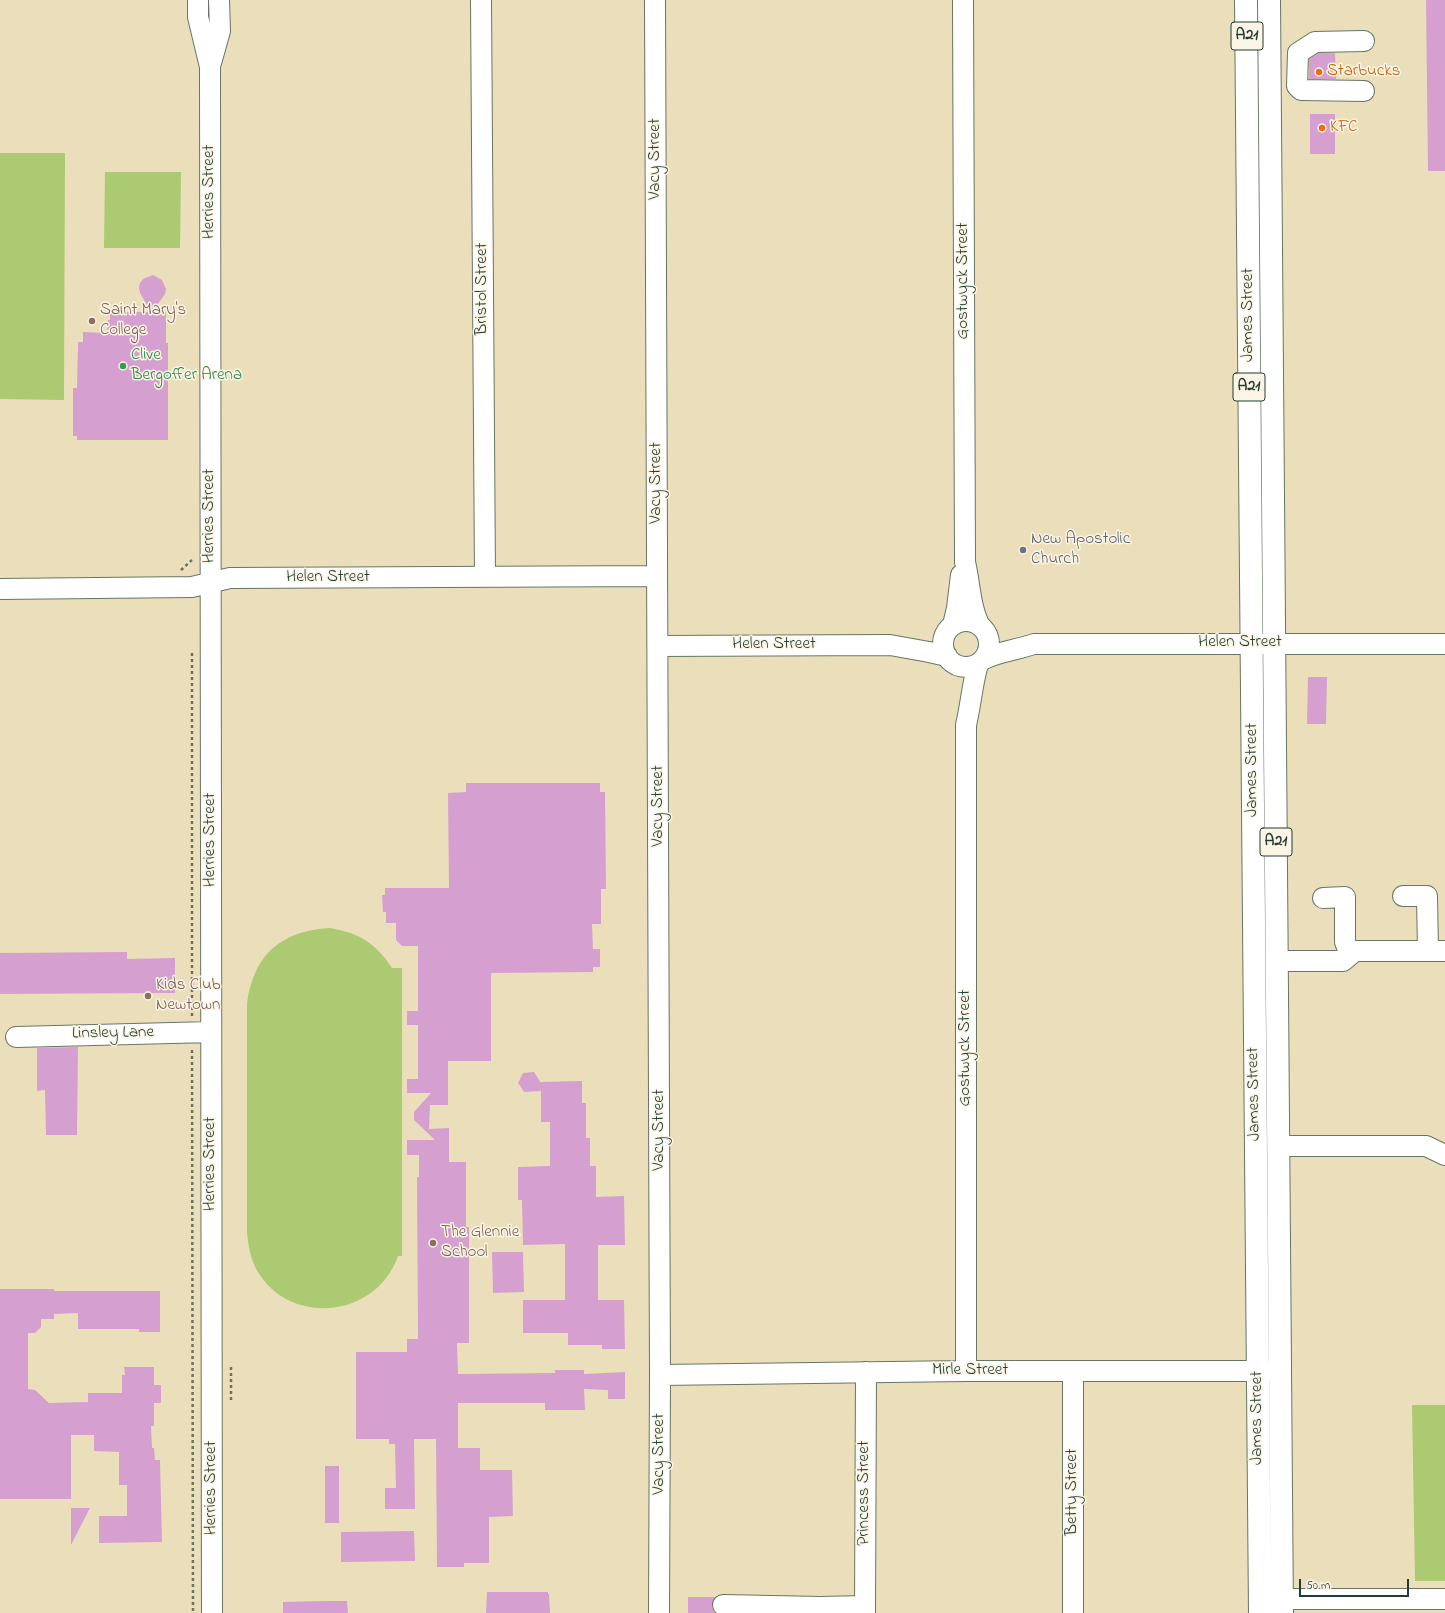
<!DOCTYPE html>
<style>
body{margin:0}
#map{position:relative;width:1445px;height:1613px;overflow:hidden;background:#ebdfbb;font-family:"Indie Flower",sans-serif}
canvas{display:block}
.scale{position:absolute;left:1299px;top:1579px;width:110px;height:18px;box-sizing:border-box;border:2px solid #1f3d34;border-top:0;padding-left:5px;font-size:12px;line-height:14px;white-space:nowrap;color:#1f3d34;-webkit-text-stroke:3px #fcf5e5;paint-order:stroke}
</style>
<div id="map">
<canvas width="1445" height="1613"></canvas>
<div class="scale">50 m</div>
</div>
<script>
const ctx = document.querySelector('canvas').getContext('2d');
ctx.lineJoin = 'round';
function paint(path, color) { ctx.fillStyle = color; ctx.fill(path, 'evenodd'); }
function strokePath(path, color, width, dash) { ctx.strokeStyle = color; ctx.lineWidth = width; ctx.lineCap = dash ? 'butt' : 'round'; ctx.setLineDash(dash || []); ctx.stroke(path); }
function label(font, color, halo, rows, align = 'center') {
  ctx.font = font + ' "Indie Flower",sans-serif'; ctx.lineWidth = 3; ctx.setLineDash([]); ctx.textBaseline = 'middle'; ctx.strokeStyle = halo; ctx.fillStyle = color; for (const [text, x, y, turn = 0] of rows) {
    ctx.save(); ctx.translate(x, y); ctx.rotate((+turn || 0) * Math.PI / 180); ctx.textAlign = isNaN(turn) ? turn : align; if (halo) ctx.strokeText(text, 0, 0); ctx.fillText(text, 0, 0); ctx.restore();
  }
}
paint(new Path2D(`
 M0,153H65L64,400L0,399Z
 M105,172H181L180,248H104Z
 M330,928C359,933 376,943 392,968H402V1256H398C375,1322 280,1327 253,1262C249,1252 248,1242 247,1232V1003C254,954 281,931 330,928Z
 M1412,1405H1445V1581H1415Z`), '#abca72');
paint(new Path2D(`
 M1426,0H1445V171H1428Z
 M1318,53H1335L1336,79H1309V59Z
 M1310,114H1335V154H1310Z
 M153,275L162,280L166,289L165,294L152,312H166V343H168V440H77V436H73V388H77L78,342H83V332L107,333L108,320H110V312H151L140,293L139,288L140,283L143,279Z
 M1308,677H1327L1326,724H1307Z
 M466,783H600V792H605L606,889H601V924H592L593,949H600V967H593V972L491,973V1061H448V1105H430L429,1129L449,1128V1162H466V1227H469V1343H457L458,1374L555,1373V1370H584V1374L625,1372V1399H608V1390L584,1389L585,1410H545V1403H458V1448H480V1470H512L513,1516L489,1517V1563H464V1567H437L436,1439H414L415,1509H385V1488H396L395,1444H389V1439H356V1352H407V1339H418L417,1177H419V1155H407V1140H435L414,1120V1112L431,1093H407V1079H418V1025H407V1011H418V946H402L396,940V923H386V912H383L382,895H385V888H449L448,793L466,792Z
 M127,952V959L175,958V993L0,994V953Z
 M78,1047L77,1135H46L45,1090L37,1091V1048Z
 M534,1072L541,1083V1082L582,1081V1103H586V1138H590V1166H596V1197L624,1196L625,1245H598V1300H624L625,1349H602V1345H568V1333H523V1300H565V1244L523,1245L522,1200H518V1167L550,1166V1122H541V1091L524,1092L518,1083L523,1073Z
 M492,1252H523L524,1292L493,1293Z
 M0,1289H54V1291H160V1332H139V1329H78V1313L54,1314V1319H41V1327L35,1333H28V1389L35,1390L49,1403L88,1402V1393H122V1375H125L124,1367H154V1385H161V1403H154V1426H151L152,1448H154L155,1460H160L162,1542L99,1543V1516H127V1485H119V1452L94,1451V1435H71V1499H0Z
 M325,1466H339V1523H325Z
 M71,1508H90L71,1545Z
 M414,1531L415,1561L341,1562V1532Z
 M487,1592H548V1594H549L550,1613H486Z
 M688,1597H715L712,1605L715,1613H688Z
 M326,1601H347L348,1613H283V1602Z`), '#d5a0cf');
const minor = new Path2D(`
 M198,0V17L210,67L212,1613
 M481,0L485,577
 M655,0L660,1375L659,1613
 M963,0L965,562C970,583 970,607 980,626
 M211,63L220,31L219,0
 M1364,91L1301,90L1297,86L1298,53L1315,42L1364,41
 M0,589L192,587L230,578L657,576
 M943 644a23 23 0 1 1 46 0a23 23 0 1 1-46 0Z
 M953,625L957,608L961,575
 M658,646L890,645L929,652L947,656
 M984,659C1000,651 1017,650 1034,644H1445
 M1403,896H1427L1428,951
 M1323,898L1345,897V942L1350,955
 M1277,961H1343L1355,951H1445
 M16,1037L211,1032
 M1279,1146H1426L1445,1155
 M966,1371V725C971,704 972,685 978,664
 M1073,1371V1613
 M660,1375L966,1371H1274
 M1265,1599H1445
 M723,1605L820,1607L865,1606
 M865,1613L866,1372`);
const highway = new Path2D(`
 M1246,0L1260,1613
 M1269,0L1282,1613`);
strokePath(minor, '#667663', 22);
strokePath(highway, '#667663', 24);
strokePath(new Path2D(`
 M181,570L192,560
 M192,653V1016
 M192,1050L193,1613
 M231,1400V1367`), '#667663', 2.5, [3, 3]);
strokePath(minor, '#fff', 20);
strokePath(highway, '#fff', 22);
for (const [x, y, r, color] of [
 [1319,72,4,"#e8710a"],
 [1322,128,4,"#e8710a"],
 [92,321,4,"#8d6e63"],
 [123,366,4,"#2e9e5b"],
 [1023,550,4,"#6b7280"],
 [148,996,4,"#8d6e63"],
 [433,1243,4,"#8d6e63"]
]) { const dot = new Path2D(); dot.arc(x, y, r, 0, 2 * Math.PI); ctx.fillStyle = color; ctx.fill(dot); strokePath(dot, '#fcf5e5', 1.5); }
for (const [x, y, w] of [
 [1247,36,32],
 [1249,387,32],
 [1276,842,32]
]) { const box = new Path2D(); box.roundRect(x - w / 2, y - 14, w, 28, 3); ctx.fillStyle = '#fcf5e5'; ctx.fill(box); strokePath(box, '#1f3d34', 1); }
label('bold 16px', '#1f3d34', null, [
 ["A21",1247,36],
 ["A21",1249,387],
 ["A21",1276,842]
]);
label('17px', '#c56008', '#fcf5e5', [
 ["Starbucks",1327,72],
 ["KFC",1330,128]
], 'left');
label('17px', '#1f3d34', '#fcf5e5', [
 ["Vacy Street",656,159,-90],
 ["Herries Street",210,192,-90],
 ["Gostwyck Street",964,281,-90],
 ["Bristol Street",483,289,-90],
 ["James Street",1249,315,-90],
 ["Vacy Street",657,483,-90],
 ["Herries Street",210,516,-90],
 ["Helen Street",328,578],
 ["Helen Street",1240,643],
 ["Helen Street",774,645],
 ["James Street",1253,770,-90],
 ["Vacy Street",659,806,-90],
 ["Herries Street",211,840,-90],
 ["Linsley Lane",113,1034,-1],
 ["Gostwyck Street",966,1048,-90],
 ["James Street",1255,1094,-91],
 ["Vacy Street",660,1130,-90],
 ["Herries Street",211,1164,-90],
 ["Mirle Street",970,1371],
 ["James Street",1258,1418,-90],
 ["Vacy Street",660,1454,-90],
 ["Herries Street",212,1488,-90],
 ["Betty Street",1073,1492,-90],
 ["Princess Street",865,1493,-90]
]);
label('17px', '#785e54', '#fcf5e5', [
 ["Saint Mary's",100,311],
 ["College",100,331],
 ["Kids Club",156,986],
 ["Newtown",156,1006],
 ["The Glennie",441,1233],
 ["School",441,1253]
], 'left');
label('17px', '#27864d', '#fcf5e5', [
 ["Clive",131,356],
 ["Bergoffer Arena",131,376]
], 'left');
label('17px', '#5b616d', '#fcf5e5', [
 ["New Apostolic",1031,540],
 ["Church",1031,560]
], 'left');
</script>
